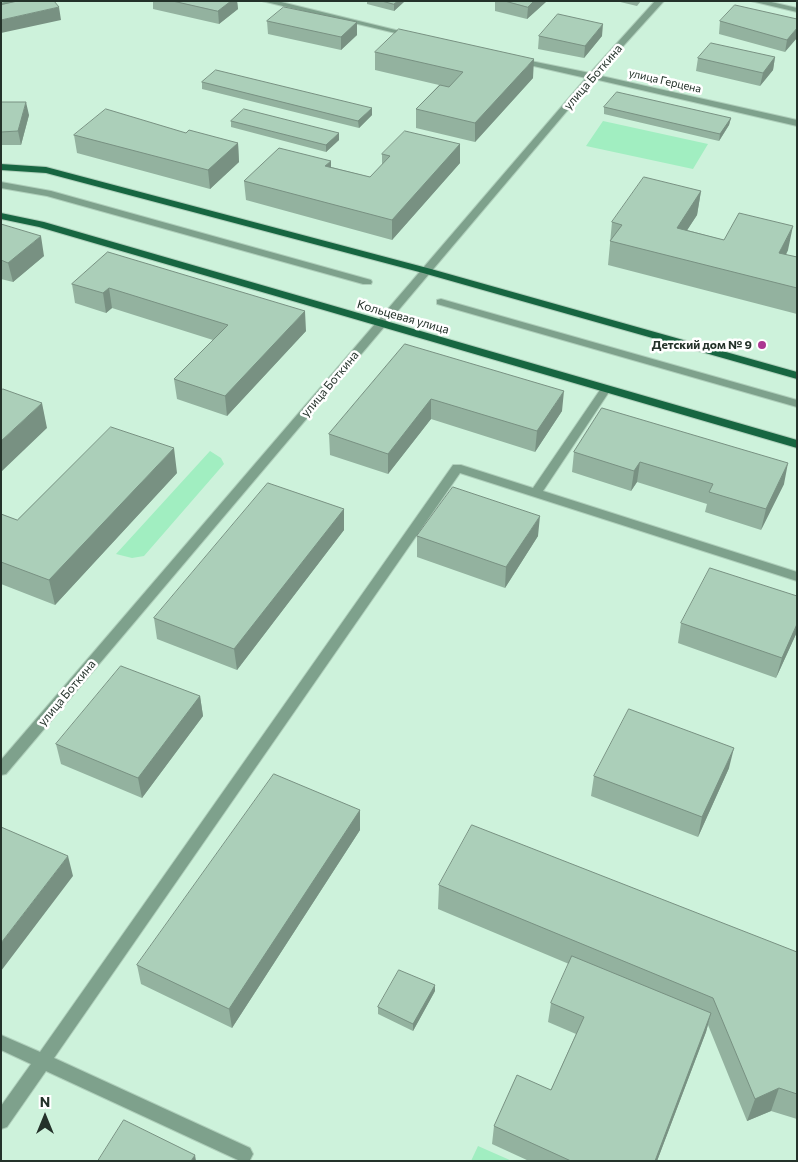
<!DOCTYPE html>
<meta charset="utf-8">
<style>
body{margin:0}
#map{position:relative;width:798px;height:1162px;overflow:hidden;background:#cdf2db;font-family:Commissioner,sans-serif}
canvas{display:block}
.frame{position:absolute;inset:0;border:2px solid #24322a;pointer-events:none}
.north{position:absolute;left:20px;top:1092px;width:50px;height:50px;-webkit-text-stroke:4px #fff;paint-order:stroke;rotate:0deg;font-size:14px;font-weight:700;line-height:20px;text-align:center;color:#24322a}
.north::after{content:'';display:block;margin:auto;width:18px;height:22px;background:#24322a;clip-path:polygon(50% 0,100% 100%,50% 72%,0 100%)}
</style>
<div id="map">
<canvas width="798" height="1162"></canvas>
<div class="frame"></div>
<div class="north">N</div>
</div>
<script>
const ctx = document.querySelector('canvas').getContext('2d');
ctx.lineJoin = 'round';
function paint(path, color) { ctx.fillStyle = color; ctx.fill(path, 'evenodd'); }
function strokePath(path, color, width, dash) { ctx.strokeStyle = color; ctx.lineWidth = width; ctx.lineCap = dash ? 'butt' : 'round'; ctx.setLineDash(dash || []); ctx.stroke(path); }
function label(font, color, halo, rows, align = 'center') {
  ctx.font = font + ' Commissioner,sans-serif'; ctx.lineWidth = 5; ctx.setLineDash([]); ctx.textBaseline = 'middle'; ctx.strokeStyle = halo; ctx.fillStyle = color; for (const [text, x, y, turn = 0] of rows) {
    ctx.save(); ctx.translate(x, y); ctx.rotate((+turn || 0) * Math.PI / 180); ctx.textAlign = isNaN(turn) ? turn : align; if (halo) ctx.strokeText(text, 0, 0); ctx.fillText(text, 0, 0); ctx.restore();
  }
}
paint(new Path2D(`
 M603,121L708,144L693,169L586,146Z
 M210,451L221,458L224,464L144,556L132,558L116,554Z
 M478,1146L512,1161H471Z`), '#a1eec1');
const minor = new Path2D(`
 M8,1H21L1,8V3Z
 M262,1H277L416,35L412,37Z
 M655,1H664L597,75L797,120V126L594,79L6,774L1,775V760L586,78L516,62V58L590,73Z
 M751,1H767L797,8V12Z
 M1,182L51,191L371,280L372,282L371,284H363L47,196L1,188Z
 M441,299L797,400V407L437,304V300Z
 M606,386L611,389L543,491L797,572V581L460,473L54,1058L250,1148L253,1154L250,1160H238L46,1071L7,1127L1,1129V1106L31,1064L1,1050V1035L40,1052L453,465H461L533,488L602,387Z`);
const major = new Path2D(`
 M1,164L46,167L431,269L797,372V379L423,273L46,173L1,170Z
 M1,213L44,222L797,440V448L39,227L1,219Z`);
strokePath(minor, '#afcfbb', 2);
strokePath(major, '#afcfbb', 2);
paint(minor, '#7ea18c');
paint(major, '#176641');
paint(new Path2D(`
 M153,1H237L238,9L219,24L153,9Z
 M367,1H405L394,11L367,4Z
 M495,1H547L527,19L495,11Z
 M616,1H641L637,6Z
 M797,19L785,52L719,34L720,21Z
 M267,21L357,22V35L341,50L268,34Z
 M539,36H602L584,58L538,49Z
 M375,52L533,78L475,142L416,128V109L439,85L375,70Z
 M775,57L773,70L760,86L696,71L698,58Z
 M202,82L372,115L359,128L202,89Z
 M1,102L29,115L21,145H1Z
 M604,107L731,118L729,125L719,141L604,114Z
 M231,121L339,140L326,152L231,127Z
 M186,133L238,143L239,162L210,189L77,153L74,135Z
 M460,144V163L392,240L246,200L244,181L331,167L370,177L382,165V154Z
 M701,191L697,215L687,230L724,240L788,250L786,255L797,257V314L608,265L612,222Z
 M1,224L44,256L13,282L1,279Z
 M108,252L306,331L227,416L177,399L174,379L213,340L112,308L106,313L75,303L72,284Z
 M405,344L562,411L535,452L431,419L388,474L330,455L329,434Z
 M602,408L784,484L761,530L705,512L707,504L637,482L631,491L572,472L574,452Z
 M177,473L55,605L1,584V514L17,520Z
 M344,509V530L237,670L157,639L154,618Z
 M417,536H538L505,588L417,557Z
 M681,623L797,632L776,678L678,643Z
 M200,696L203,716L142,798L61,764L56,744Z
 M729,768L698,837L591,796L594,776Z
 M360,810V830L232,1028L141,984L137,965Z
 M439,885L797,952V1119L771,1111L747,1121L708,1025L706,1032L657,1161H529L492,1144L494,1126L551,1090L576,1034L548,1022L551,1003L569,964L438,909Z
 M435,991L413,1031L378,1014V1007Z`), '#93b29f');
paint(new Path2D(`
 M231,1H237L238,9L219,24L218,11Z
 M398,1H405L394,11V4Z
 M534,1H547L527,19L528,7Z
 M59,7L61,20L1,33V20Z
 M357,22V35L341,50V37Z
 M603,24L602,36L584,58L585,46Z
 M797,28V38L785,52L787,40Z
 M775,57L773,70L760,86L763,73Z
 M534,59L533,78L475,142V123Z
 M26,102L29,115L21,145L18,131Z
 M372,108V115L359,128L358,121Z
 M731,118L729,125L719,141L720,134Z
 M339,133V140L326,152V145Z
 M238,143L239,162L210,189L208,170Z
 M460,144V163L392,240V220Z
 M331,161V180L325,166Z
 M701,191L697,215L673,252L677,228Z
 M793,226L788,250L774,277L779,253Z
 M41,236L44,256L13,282L8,263Z
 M109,288L112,308L106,313L103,293Z
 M305,311L306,331L227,416L225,396Z
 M564,391L562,411L535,452L537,431Z
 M431,399V419L388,474V454Z
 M42,403L47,428L1,472V441Z
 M174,448L177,473L55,605L49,580Z
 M640,462L637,482L631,491L634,471Z
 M788,463L784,484L761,530L766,509Z
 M344,509V530L237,670L234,649Z
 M540,516L538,536L505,588L506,567Z
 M797,624V632L776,678L782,658Z
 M200,696L203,716L142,798L138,778Z
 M734,748L729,768L698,837L702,817Z
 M360,810V830L232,1028L229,1009Z
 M68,856L73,876L1,971V943Z
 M435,985V991L413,1031V1024Z
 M711,1013L706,1032L657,1161H655Z
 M779,1088L771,1111L747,1121L755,1099Z
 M195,1155L196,1161H191Z`), '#789182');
const building = new Path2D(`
 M18,1H54L59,7L1,20V5Z
 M173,1H231L218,11Z
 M382,1H398L394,4Z
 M505,1H534L528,7Z
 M735,5L797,19V28L787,40L720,21Z
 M284,7L357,22L341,37L267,21Z
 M558,14L603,24L585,46L539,36Z
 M399,29L534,59L475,123L416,109L440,85L449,87L463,72L375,52Z
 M711,43L775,57L763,73L698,58Z
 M216,70L372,108L358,121L202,82Z
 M617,92L731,118L720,134L604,107Z
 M1,102H26L18,131L1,132Z
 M106,109L186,133L189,130L238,143L208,170L74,135Z
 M244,109L339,133L326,145L231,121Z
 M405,131L460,144L392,220L244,181L279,148L331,161L325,166L370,177L390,156L382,154Z
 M644,177L701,191L677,228L724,240L739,213L793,226L779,253L797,257V288L610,241L622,225L612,222Z
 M1,224L41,236L8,263L1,260Z
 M108,252L305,311L225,396L174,379L228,325L109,288L103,293L72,284Z
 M405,344L564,391L537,431L431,399L388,454L329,434Z
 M3,389L42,403L1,441V391Z
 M602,408L788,463L766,509L709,492L713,484L640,462L634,471L574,452Z
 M111,427L174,448L49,580L1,562V514L17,520Z
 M268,483L344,509L234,649L154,618Z
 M453,487L540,516L506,567L417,536Z
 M710,568L797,596V624L782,658L681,623Z
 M121,666L200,696L138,778L56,744Z
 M629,709L734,748L702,817L594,776Z
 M274,774L360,810L229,1009L137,965Z
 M472,825L797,952V1094L779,1088L755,1099L713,998L439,885Z
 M1,827L68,856L1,943Z
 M572,956L711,1013L655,1161H571L494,1126L517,1075L551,1090L584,1017L551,1003Z
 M399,970L435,985L413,1024L378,1007Z
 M124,1120L195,1155L191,1161H98Z`);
paint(building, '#abcfb9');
strokePath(building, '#789182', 1);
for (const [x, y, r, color] of [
 [762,345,5,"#ab3791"]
]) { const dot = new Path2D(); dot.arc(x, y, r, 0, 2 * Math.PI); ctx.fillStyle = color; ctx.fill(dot); strokePath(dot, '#fff', 2); }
label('11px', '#24322a', '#fff', [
 ["улица Герцена",665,81,13]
]);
label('12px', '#24322a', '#fff', [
 ["улица Боткина",593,77,-49],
 ["Кольцевая улица",403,317,16],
 ["улица Боткина",330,384,-50],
 ["улица Боткина",67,693,-50]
]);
label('bold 12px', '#24322a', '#fff', [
 ["Детский дом № 9",752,345]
], 'right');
</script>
